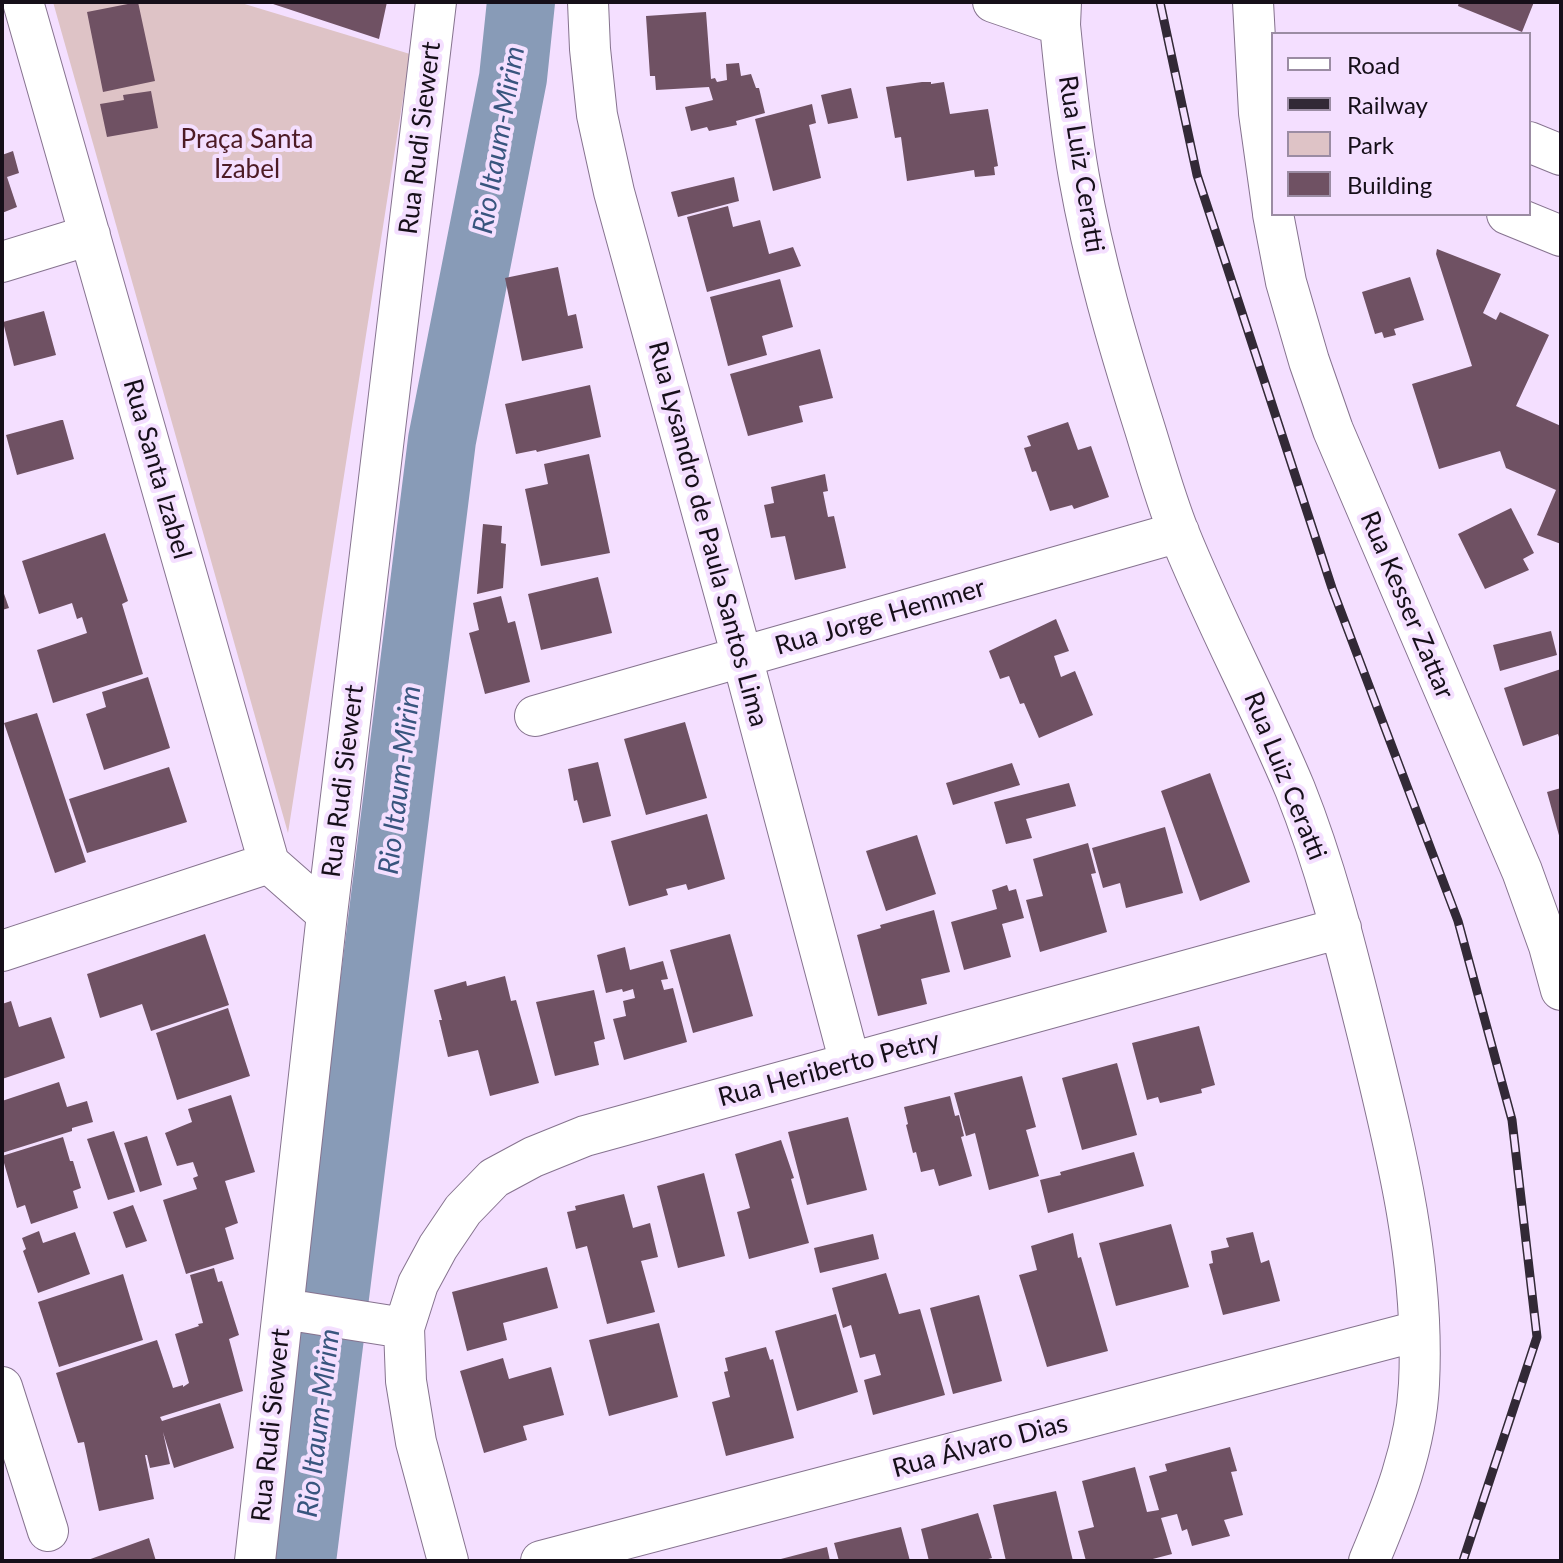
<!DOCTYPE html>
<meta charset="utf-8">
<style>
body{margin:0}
#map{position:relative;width:1563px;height:1563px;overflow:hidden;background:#f4dfff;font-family:Lato,sans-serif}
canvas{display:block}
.frame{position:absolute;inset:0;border:4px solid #160f19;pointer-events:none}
.legend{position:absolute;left:1271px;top:32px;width:260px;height:184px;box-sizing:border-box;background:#f4dfff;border:2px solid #9b8ca3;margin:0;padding:10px 14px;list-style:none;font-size:24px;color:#160f19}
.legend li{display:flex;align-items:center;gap:16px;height:40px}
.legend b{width:40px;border:2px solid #9b8ca3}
</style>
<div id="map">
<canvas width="1563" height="1563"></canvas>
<div class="frame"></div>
<ul class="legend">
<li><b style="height:10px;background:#fff"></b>Road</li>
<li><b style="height:10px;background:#322936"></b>Railway</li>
<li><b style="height:22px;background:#dec3c6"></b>Park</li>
<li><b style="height:22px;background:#6f5163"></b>Building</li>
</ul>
</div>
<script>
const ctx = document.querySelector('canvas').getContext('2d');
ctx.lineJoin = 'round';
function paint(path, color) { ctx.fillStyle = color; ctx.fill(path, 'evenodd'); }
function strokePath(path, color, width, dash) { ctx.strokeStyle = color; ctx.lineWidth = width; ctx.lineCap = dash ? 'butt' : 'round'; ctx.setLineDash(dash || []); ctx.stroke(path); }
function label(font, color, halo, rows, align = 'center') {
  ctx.font = font + ' Lato,sans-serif'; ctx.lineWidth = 8; ctx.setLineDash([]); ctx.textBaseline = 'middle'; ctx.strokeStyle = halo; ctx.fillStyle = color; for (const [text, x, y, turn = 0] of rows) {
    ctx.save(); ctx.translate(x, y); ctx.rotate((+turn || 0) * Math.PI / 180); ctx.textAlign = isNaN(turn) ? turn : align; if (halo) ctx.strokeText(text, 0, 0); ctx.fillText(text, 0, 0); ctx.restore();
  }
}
paint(new Path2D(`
 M53,2H238L410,54L288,833Z`), '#dec3c6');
strokePath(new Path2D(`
 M302,1561L442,440L513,78L521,2`), '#889bb7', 68);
paint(new Path2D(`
 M138,2L155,81L103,92L87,12Z
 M267,2H387L379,39Z
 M1459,2H1534L1522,32L1458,6Z
 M706,12L711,79L715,78L717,82L727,80L726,64L739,63L741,76L751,74L756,88H759L765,113L736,121L737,125L709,131L707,127L691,131L685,107L713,100L709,87L656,90L655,76H650L646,16Z
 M922,82H931V84L944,82L950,114L988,109L998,166L994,167L995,175L975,177L974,170L907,181L901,137L895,138L886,87Z
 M851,88L858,118L828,124L821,95Z
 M151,91L158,128L107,137L100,104L124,100L123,95Z
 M812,104L816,123L809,125L821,178L773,191L755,119Z
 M13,151L19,173L7,177L17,207L2,213V155Z
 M734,177L739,201L678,217L671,192Z
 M728,206L733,227L760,220L769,254L793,247L801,266L707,292L687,217Z
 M1437,249L1501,274L1483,313L1496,320L1500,312L1549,335L1516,406L1561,426V544L1537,535L1556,490L1506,468L1500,451L1439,469L1412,384L1472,366L1436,254Z
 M558,267L568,316L576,314L583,348L522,361L505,278Z
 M1410,277L1424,320L1394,329L1396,335L1384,338L1382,332L1375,334L1362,292Z
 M780,279L793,327L762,336L767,355L728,366L710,297Z
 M44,311L56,355L14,366L3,322Z
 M820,349L833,398L799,406L803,422L748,436L730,374Z
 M590,385L601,437L537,452L536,450L516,454L505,404Z
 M61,420H63L74,459L17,475L6,435Z
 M1068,422L1078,450L1091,446L1109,497L1074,509L1072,505L1050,511L1036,471L1032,472L1024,448L1031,446L1027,436Z
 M589,454L610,553L541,566L525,489L548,484L544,464Z
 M825,474L828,491L823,492L828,517L834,516L846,568L795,580L785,536L771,538L764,505L774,503L771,487Z
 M1511,508L1534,553L1523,559L1529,570L1485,589L1458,534Z
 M483,524L502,526L501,543L506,544L503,588L477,594Z
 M105,533L128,601L122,604L143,674L53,703L37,650L87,633L82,617L77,619L72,603L39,614L22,561Z
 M598,577L612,633L541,650L528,594Z
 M2,588L9,608L2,610Z
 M501,596L508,623L515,621L530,682L485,694L469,633L479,630L473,603Z
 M1056,619L1069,651L1054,656L1061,677L1075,671L1093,715L1039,738L1024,703L1020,704L1009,676L1000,679L989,651Z
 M1551,631L1557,655L1500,671L1493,645Z
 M1561,669V743L1558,734L1523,746L1504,688Z
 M148,677L170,748L104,770L86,714L106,707L102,692Z
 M37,713L86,862L55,873L4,723Z
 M685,722L707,798L646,815L624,739Z
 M598,762L611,816L583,823L577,800L574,801L568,769Z
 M1012,763L1020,785L953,805L946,783Z
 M169,767L187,822L87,853L69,799Z
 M1210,773L1250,882L1200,901L1161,791Z
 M1069,783L1076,806L1026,819L1032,838L1006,844L994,802Z
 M1561,788V839H1560L1547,792Z
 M707,814L725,879L688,890L686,884L666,889L668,895L629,906L611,841Z
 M1165,827L1183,893L1126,908L1120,883L1103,888L1092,848Z
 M917,835L936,894L886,911L866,851Z
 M1088,843L1096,873L1091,874L1107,932L1040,952L1026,900L1043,896L1033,859Z
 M1007,885L1009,891L1016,889L1024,918L1002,924L1011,957L964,970L951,922L997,909L992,890Z
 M934,910L950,972L921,979L927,1004L878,1016L857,935L881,928L880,925Z
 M205,934L229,1005L151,1031L142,1004L100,1018L87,974Z
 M730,934L753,1016L693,1033L670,950Z
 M625,947L630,970L663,961L668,979L661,980L664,990L673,988L687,1042L624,1060L613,1019L626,1016L623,1001L635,998L633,989L623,992L622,989L606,993L597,955Z
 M505,976L511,1001L516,1000L539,1083L490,1096L478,1050L448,1057L439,1020H442L434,990L466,981L467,986Z
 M594,990L605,1039L594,1042L599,1065L555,1076L536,1002Z
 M11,1001L19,1027L51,1017L65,1058L2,1079V1004Z
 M228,1008L250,1076L177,1100L156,1033Z
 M1199,1026L1215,1085L1201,1089L1202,1093L1160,1103L1158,1097L1147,1100L1132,1043Z
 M1117,1063L1137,1135L1082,1150L1062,1078Z
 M1022,1076L1036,1127L1026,1130L1039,1176L989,1190L975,1133L966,1136L954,1093Z
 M59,1082L67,1107L87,1101L93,1122L72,1128V1131L2,1153V1101Z
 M231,1095L255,1172L225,1181L238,1223L225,1228L234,1259L186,1274L163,1200L197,1189L193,1178L198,1176L193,1162L177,1166L165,1133L192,1122L188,1109Z
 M950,1096L955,1116L959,1115L964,1136L961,1137L972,1176L939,1186L934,1169L921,1172L916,1152L913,1153L906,1125L908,1124L904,1107Z
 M848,1117L867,1190L807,1205L788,1132Z
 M114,1131L135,1192L108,1200L87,1139Z
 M147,1136L162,1185L140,1192L124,1143Z
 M63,1137L70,1161H73L81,1188L73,1191L78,1208L31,1224L25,1205L17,1208L2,1156Z
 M781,1140L794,1178L791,1179L809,1243L749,1259L737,1212L750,1208L735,1154Z
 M1134,1152L1144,1186L1048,1213L1040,1180L1061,1175L1060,1172Z
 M704,1173L725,1256L678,1268L657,1186Z
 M624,1194L633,1228L650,1223L658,1257L641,1261L655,1312L607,1324L587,1246L576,1249L567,1212L576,1210L575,1206Z
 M133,1205L147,1241L126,1248L113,1212Z
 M1171,1224L1189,1287L1116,1306L1099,1243Z
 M39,1231L43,1243L75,1232L90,1274L38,1293L23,1251L26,1249L22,1238Z
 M1253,1232L1261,1263L1269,1260L1280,1301L1223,1315L1209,1264L1213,1263L1211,1251L1229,1247L1226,1238Z
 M1073,1233L1078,1258L1081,1257L1108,1351L1047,1367L1019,1275L1037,1270L1031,1246Z
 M873,1234L879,1259L820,1273L814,1248Z
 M547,1267L558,1308L503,1323L507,1340L467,1351L452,1292Z
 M214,1268L218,1282L222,1281L239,1335L229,1339L243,1391L160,1417L162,1421L220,1403L234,1448L174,1468L163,1432L170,1464L150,1468L147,1455H145L154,1499L99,1511L84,1442L78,1443L56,1373L157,1340L173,1388L183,1385V1387L189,1383L175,1334L199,1326L198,1324L203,1323L190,1275Z
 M886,1273L899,1314L920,1309L945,1395L873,1415L864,1380L881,1375L875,1354L860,1358L851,1325L843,1328L832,1288Z
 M123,1274L143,1340L59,1367L38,1302Z
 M979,1295L1002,1381L953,1394L930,1308Z
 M836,1314L858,1392L797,1411L775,1331Z
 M659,1323L678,1397L609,1416L589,1340Z
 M766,1347L770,1360L773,1359L794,1438L726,1456L712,1402L730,1397L724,1372L728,1371L725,1358Z
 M503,1358L509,1379L551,1367L564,1415L523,1426L527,1440L484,1453L460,1371Z
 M1230,1447L1237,1471L1231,1472L1243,1515L1224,1520L1230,1536L1192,1546L1187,1529L1182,1531L1177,1514L1161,1518L1172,1554L1145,1561H1086L1078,1531L1094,1527L1082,1481L1135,1467L1147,1512L1159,1510L1149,1476L1167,1471L1165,1464Z
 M1056,1491L1073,1561H1006L993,1505Z
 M978,1513L992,1558L981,1561H929L921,1529Z
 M901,1527L910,1561H839L834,1543Z
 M149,1538L156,1561H85Z
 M827,1547L830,1561H777V1560Z`), '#6f5163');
const minor = new Path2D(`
 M23,2L269,863L327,914
 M588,2L590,49L597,115L614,192L742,657L850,1063
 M993,2L1060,25
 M1061,2L1060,25C1065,76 1070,127 1079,177C1094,262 1118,344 1144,426C1155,461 1165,498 1179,533C1214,620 1259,703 1295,789C1327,869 1347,952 1368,1036C1396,1150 1425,1265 1419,1384C1416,1447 1393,1504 1369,1561
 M1253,2L1259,113L1273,213
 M1529,142L1561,155
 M1273,214L1286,282L1309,361L1333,430L1522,871L1549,946L1561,990
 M1507,214L1561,236
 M2,262L90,235
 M535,716L1179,532
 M2,951L269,863
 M284,1309L404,1328
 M2,1387L48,1531
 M255,1561L327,914L436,2
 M448,1561L416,1442L406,1381L404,1328L418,1284L438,1247L463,1210L494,1178L533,1157L585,1136L1341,928
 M541,1561L1418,1331`);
strokePath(minor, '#86738f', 42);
strokePath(minor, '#fff', 40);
const rail = new Path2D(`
 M1160,2L1197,175L1332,588L1458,921L1512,1120L1537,1337L1463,1561`);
strokePath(rail, '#322936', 9);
strokePath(rail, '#f4dfff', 6, [18]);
label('26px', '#160f19', '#f4dfff', [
 ["Rua Rudi Siewert",420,138,-83],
 ["Rua Luiz Ceratti",1081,164,81],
 ["Rua Santa Izabel",157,469,74],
 ["Rua Lysandro de Paula Santos Lima",708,534,75],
 ["Rua Kesser Zattar",1407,605,67],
 ["Rua Jorge Hemmer",880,617,-16],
 ["Rua Luiz Ceratti",1285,776,68],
 ["Rua Rudi Siewert",343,781,-83],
 ["Rua Heriberto Petry",829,1069,-15],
 ["Rua Rudi Siewert",271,1425,-84],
 ["Rua Álvaro Dias",980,1446,-15]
]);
label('26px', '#4d1b25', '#f4dfff', [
 ["Praça Santa",247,140],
 ["Izabel",247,170]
]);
label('italic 28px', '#38557e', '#f4dfff', [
 ["Rio Itaum-Mirim",499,140,-80],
 ["Rio Itaum-Mirim",400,780,-83],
 ["Rio Itaum-Mirim",319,1423,-83]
]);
</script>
